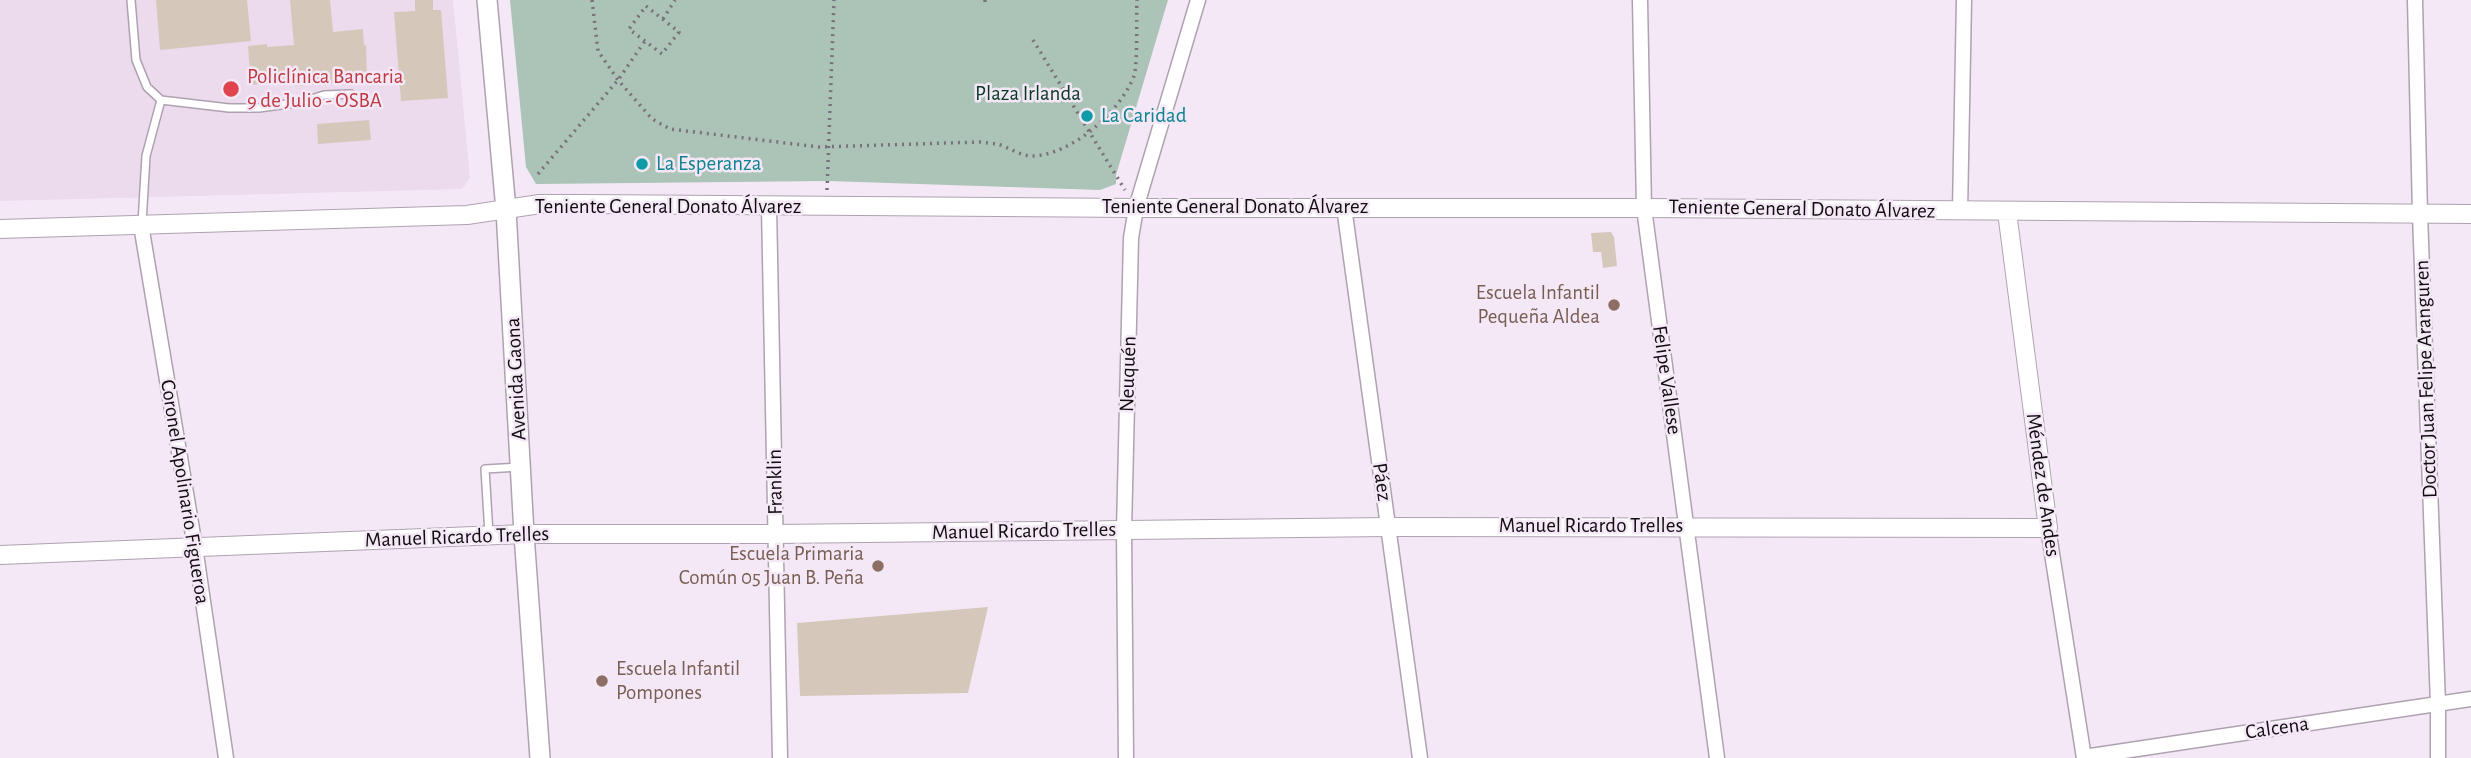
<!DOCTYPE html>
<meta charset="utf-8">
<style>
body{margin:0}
canvas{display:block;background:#f4e8f6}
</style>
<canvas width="2471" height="758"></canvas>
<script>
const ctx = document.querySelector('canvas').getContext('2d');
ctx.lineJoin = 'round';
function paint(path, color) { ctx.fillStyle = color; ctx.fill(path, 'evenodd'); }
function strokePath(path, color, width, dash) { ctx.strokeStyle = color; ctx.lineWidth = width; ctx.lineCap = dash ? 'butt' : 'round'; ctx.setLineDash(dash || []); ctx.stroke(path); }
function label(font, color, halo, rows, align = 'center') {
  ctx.font = font + ' "Alegreya Sans",sans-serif'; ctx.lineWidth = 5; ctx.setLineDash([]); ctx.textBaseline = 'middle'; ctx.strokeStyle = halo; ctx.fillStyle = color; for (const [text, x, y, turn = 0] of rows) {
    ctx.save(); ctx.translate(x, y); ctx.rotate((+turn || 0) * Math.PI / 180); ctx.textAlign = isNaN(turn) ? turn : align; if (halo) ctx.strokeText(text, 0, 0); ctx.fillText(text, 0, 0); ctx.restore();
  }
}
paint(new Path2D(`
 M0,0H453L470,178L462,189L0,201Z`), '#ecdaed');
paint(new Path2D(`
 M510,0H1168L1116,175V184L1100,190L828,181L536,184L526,167Z`), '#acc4b7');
paint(new Path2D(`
 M156,0H247L251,41L160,50Z
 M290,0H330L333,32L363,29L364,46L366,45L367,81L295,86V81L251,85L248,46L267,44V47L294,45Z
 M415,0H433V10H441L448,98L401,101L394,12L415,11Z
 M369,120L371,140L318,144L317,124Z
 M1611,232L1614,237L1617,266L1603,268L1601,252H1593L1591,233Z
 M988,607L968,693L800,696L797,623Z`), '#d5c8bb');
const service = new Path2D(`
 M131,0L136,60L147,87L161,100L146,156L142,223
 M161,100L229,108H259L302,102L324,95L351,94
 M489,534L485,469L520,467`);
const minor = new Path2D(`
 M1640,0L1644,208L1717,758
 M2415,0L2420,214L2438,704V758
 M769,207L780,758
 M1344,207L1420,758
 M1960,211L1964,0
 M141,225L195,547L226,758
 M2048,528L2084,758
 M2084,757L2471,699
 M1126,758L1124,530L1131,238L1136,208L1198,0`);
const tertiary = new Path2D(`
 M0,229L467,215L540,204H585L1136,208H1644L2471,214
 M0,555L524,534H776L1388,527L2048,528L2007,212`);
const secondary = new Path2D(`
 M487,0L506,210L524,534L540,758`);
strokePath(service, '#aea2b0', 10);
strokePath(minor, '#aea2b0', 17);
strokePath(tertiary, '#aea2b0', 20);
strokePath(secondary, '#aea2b0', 22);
strokePath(new Path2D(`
 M592,0L598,51L618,80L652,119L670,129L819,147L980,142C986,143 992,143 997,144C1009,147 1020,156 1032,156C1072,155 1120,112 1134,76C1138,64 1136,16 1137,0
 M985,0V7
 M646,6L679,32L662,54L629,29Z
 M663,19L675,0
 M1033,40L1125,190
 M538,174L618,80L645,41
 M827,190L834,0`), '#79717a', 3.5, [2, 5]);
strokePath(service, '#fff', 7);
strokePath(minor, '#fff', 14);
strokePath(tertiary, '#fff', 18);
strokePath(secondary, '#fff', 19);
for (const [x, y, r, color] of [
 [231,89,9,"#e0444e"],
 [1087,116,7,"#0f9aa8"],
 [642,164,7,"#0f9aa8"],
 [1614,305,7,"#8d6e63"],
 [878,566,7,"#8d6e63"],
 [602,681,7,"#8d6e63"]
]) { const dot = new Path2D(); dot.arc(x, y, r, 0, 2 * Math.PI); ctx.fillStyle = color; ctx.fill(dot); strokePath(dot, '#f4e8f6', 2.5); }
label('21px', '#be3a42', '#f4e8f6', [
 ["Policlínica Bancaria",247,77],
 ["9 de Julio - OSBA",247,101]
], 'left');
label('21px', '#083925', '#f4e8f6', [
 ["Plaza Irlanda",1028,94]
]);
label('21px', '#0d838f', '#f4e8f6', [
 ["La Caridad",1101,116],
 ["La Esperanza",656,164]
], 'left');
label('21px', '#100c10', '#f4e8f6', [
 ["Teniente General Donato Álvarez",668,207],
 ["Teniente General Donato Álvarez",1235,207],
 ["Teniente General Donato Álvarez",1802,209,1],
 ["Neuquén",1128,374,-88],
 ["Avenida Gaona",516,379,-93],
 ["Doctor Juan Felipe Aranguren",2426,379,-92],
 ["Felipe Vallese",1667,380,82],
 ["Franklin",775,482,-91],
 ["Páez",1382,482,82],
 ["Méndez de Andes",2043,485,82],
 ["Coronel Apolinario Figueroa",185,492,81],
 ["Manuel Ricardo Trelles",1591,526],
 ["Manuel Ricardo Trelles",1024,531,-1],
 ["Manuel Ricardo Trelles",457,537,-2],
 ["Calcena",2277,728,-8]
]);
label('21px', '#785e54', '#f4e8f6', [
 ["Escuela Infantil",1600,293],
 ["Pequeña Aldea",1600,317],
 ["Escuela Primaria",864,554],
 ["Común 05 Juan B. Peña",864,578],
 ["Escuela Infantil",616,669,"left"],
 ["Pompones",616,693,"left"]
], 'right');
</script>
